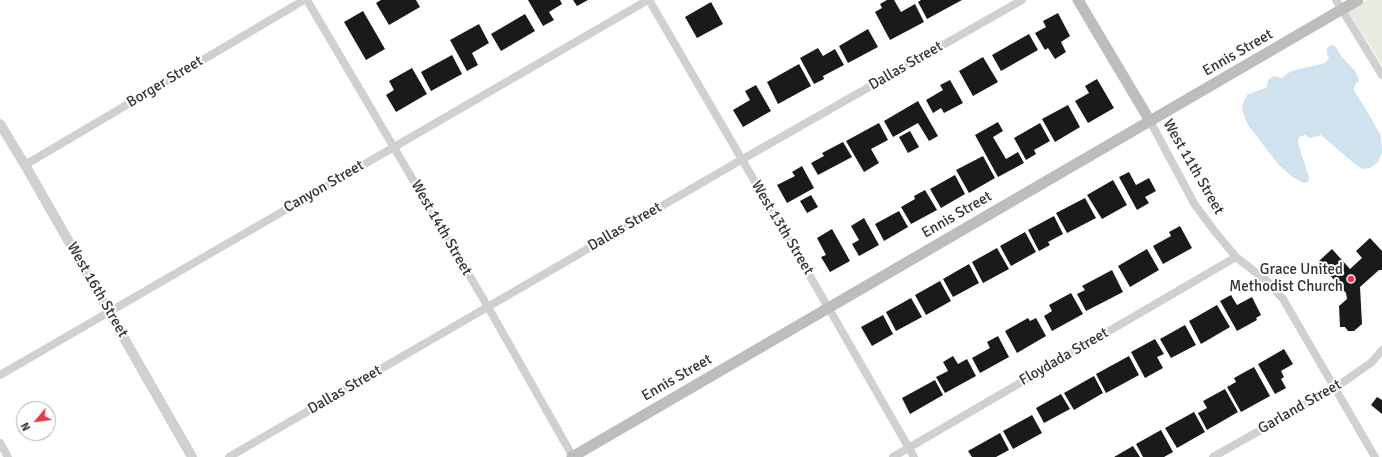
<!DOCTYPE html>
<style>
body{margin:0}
#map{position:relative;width:1382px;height:457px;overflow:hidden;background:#fff;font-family:Signika,sans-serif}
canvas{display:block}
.north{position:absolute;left:16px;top:401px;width:40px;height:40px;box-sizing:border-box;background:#fff;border:1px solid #adadad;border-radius:50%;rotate:241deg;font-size:11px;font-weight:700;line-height:16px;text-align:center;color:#333}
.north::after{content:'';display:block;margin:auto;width:14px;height:18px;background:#e63946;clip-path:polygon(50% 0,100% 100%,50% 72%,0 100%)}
</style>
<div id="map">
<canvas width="1382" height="457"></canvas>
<div class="north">N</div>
</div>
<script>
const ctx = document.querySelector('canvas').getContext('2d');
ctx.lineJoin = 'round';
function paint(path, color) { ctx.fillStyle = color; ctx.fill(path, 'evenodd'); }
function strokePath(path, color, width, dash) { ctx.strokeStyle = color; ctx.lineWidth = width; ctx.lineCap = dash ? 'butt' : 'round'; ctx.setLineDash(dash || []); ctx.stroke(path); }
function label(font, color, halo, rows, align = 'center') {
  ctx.font = font + ' Signika,sans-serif'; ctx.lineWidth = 4; ctx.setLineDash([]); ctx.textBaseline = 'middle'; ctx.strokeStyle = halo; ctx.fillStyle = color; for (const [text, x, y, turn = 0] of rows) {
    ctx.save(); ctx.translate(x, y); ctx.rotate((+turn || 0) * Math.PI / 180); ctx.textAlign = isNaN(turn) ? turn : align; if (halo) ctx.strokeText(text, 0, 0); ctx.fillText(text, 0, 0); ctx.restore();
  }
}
paint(new Path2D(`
 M1368,0H1382V65L1348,11Z`), '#e6ecdf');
paint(new Path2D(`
 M1331,45L1336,47L1341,56L1356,72L1359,81L1355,84L1354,90L1371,118L1381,136L1382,153L1378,162L1370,168L1363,169L1355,164L1321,135L1310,138L1305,135L1299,137L1298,143L1309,177L1308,182L1303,183L1291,176L1278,164L1248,125L1242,110L1243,103L1247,95L1267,87L1268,80L1274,76L1282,78L1291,71L1325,63L1329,58L1327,54V48Z`), '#cfe2ee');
paint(new Path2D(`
 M381,0H416L420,7L389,25L376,3Z
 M528,0H560L562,4L549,12L554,20L543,26Z
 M573,0H588L577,6Z
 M887,0H894L901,12L915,4L924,22L890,40L875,12L882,8L880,4Z
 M921,0H962L927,19L918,2Z
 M711,2L723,24L697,38L685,17Z
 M363,11L385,49L366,60L344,22Z
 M1058,13L1070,36L1061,42L1066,52L1055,59L1048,48L1045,50L1035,33L1046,27L1043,21Z
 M525,14L535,31L501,51L491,34Z
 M479,24L489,43L472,53L478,65L467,71L450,40Z
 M868,29L878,47L848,63L839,46Z
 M1029,34L1038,50L1001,71L992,55Z
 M818,48L823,56L835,49L844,65L823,76L824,79L814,84L800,58Z
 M452,55L462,74L431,91L421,72Z
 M983,57L998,82L973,96L959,71Z
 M799,64L811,86L778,104L767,82Z
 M412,68L427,94L396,112L386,95L394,90L389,81Z
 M1097,79L1114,108L1088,123L1075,101L1089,93L1085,86Z
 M950,80L963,103L944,113L941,108L933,113L926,100L943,90L940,85Z
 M756,85L771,111L743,127L733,110L750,100L745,91Z
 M918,101L938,136L929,141L918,123L893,137L884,121Z
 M1068,105L1080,127L1055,142L1042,119Z
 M998,122L1003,131L993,137L1006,159L1018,152L1024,163L998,177L975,135Z
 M879,123L888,140L871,149L879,163L864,172L846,141Z
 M1040,123L1050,141L1034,150L1036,154L1026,160L1014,138Z
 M910,131L919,147L908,153L899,137Z
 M843,142L852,157L818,175L811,163L824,156L822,153Z
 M983,156L995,178L969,193L956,170Z
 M802,166L814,188L787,203L777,185L795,176L792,172Z
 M1129,172L1136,185L1149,178L1156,191L1145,197L1149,203L1137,210L1119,177Z
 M955,175L965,194L941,208L930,189Z
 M1113,180L1127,205L1102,219L1087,195Z
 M925,190L937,210L911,224L901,207L915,199L914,196Z
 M811,195L818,207L807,213L800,201Z
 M1085,198L1096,218L1067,233L1056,213Z
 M899,211L908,227L884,241L875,224Z
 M1054,216L1063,234L1048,242L1050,245L1039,251L1028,230Z
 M864,218L879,245L859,256L852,244L859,240L851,226Z
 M1180,226L1192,248L1163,264L1153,246L1171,236L1169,232Z
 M832,229L850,261L830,272L821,257L826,255L817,238Z
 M1025,232L1036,252L1011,266L1000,246Z
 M1370,238L1382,251V270H1379L1360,287L1362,324L1354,331H1348L1345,327H1340L1339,306L1347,299L1346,293L1318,262L1332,249L1350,269L1362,258L1356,251Z
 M997,248L1009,269L983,283L972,262Z
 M1147,249L1159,270L1130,287L1118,266Z
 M969,264L979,283L953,297L943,279Z
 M1112,270L1123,292L1086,311L1077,294L1085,290L1082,286Z
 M940,281L951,301L926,315L915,295Z
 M1071,293L1083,314L1052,331L1044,316L1052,311L1049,305Z
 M1231,295L1237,305L1252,297L1261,315L1256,318L1257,320L1237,331L1220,301Z
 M911,298L922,317L896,331L886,312Z
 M1217,305L1230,327L1201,344L1189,321Z
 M883,315L893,334L872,346L861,327Z
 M1028,318L1030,321L1036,318L1046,336L1017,353L1005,331Z
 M1185,325L1196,345L1171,358L1160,339Z
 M998,336L1009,357L980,373L972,358L990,348L987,342Z
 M1155,339L1164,354L1157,357L1163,368L1145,378L1131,352Z
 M1284,349L1293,364L1281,371L1284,377L1281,379L1286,388L1275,394L1258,364Z
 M953,356L958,364L967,359L976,376L945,393L936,377L948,371L943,362Z
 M1129,356L1139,375L1106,393L1096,374Z
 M1254,367L1270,396L1241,412L1227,387L1236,382L1234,378Z
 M1094,376L1103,393L1074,410L1064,393Z
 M935,380L943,395L910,414L902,398Z
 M1225,389L1238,412L1207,430L1198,413L1207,408L1203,401Z
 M1061,394L1070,409L1044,423L1036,408Z
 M1377,397L1382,400V414L1371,405Z
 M1194,412L1205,432L1177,448L1165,428Z
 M1032,415L1042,433L1013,449L1003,431Z
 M1161,430L1173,452L1164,457H1143L1136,444Z
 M1000,433L1009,450L996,457H972L968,451Z
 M1133,446L1140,457H1114Z`), '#1a1a1a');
strokePath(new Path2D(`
 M307,0L488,307L573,457
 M649,0L828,307L914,457
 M1336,0L1382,75
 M1150,121L1195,205L1216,233L1236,257L1268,282L1283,299L1375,457
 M25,165L304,0
 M0,375L648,0
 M0,443L8,457
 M229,457L741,160L1022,0
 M893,457L1236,257
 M1213,457L1335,388L1372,362L1382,350`), '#d0d0d0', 8);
strokePath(new Path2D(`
 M0,124L25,165L192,457`), '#d0d0d0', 10);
strokePath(new Path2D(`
 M1078,0L1150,121
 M572,457L1358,0`), '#bdbdbd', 11);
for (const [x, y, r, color] of [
 [1351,279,4,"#e63946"]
]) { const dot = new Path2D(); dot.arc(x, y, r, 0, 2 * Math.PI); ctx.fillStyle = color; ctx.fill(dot); strokePath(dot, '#fff', 1.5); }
label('15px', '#333', '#fff', [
 ["Ennis Street",1238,53,-30],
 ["Dallas Street",906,66,-30],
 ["Borger Street",165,82,-31],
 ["West 11th Street",1193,167,60],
 ["Canyon Street",324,187,-30],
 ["Ennis Street",957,215,-30],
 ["Dallas Street",625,227,-30],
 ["West 14th Street",441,228,60],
 ["West 13th Street",782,228,59],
 ["West 16th Street",97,290,60],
 ["Floydada Street",1064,357,-30],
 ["Ennis Street",677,378,-30],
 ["Dallas Street",345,390,-30],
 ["Garland Street",1300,407,-30]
]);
label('15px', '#333', '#fff', [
 ["Grace United",1343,270],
 ["Methodist Church",1343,287]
], 'right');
</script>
